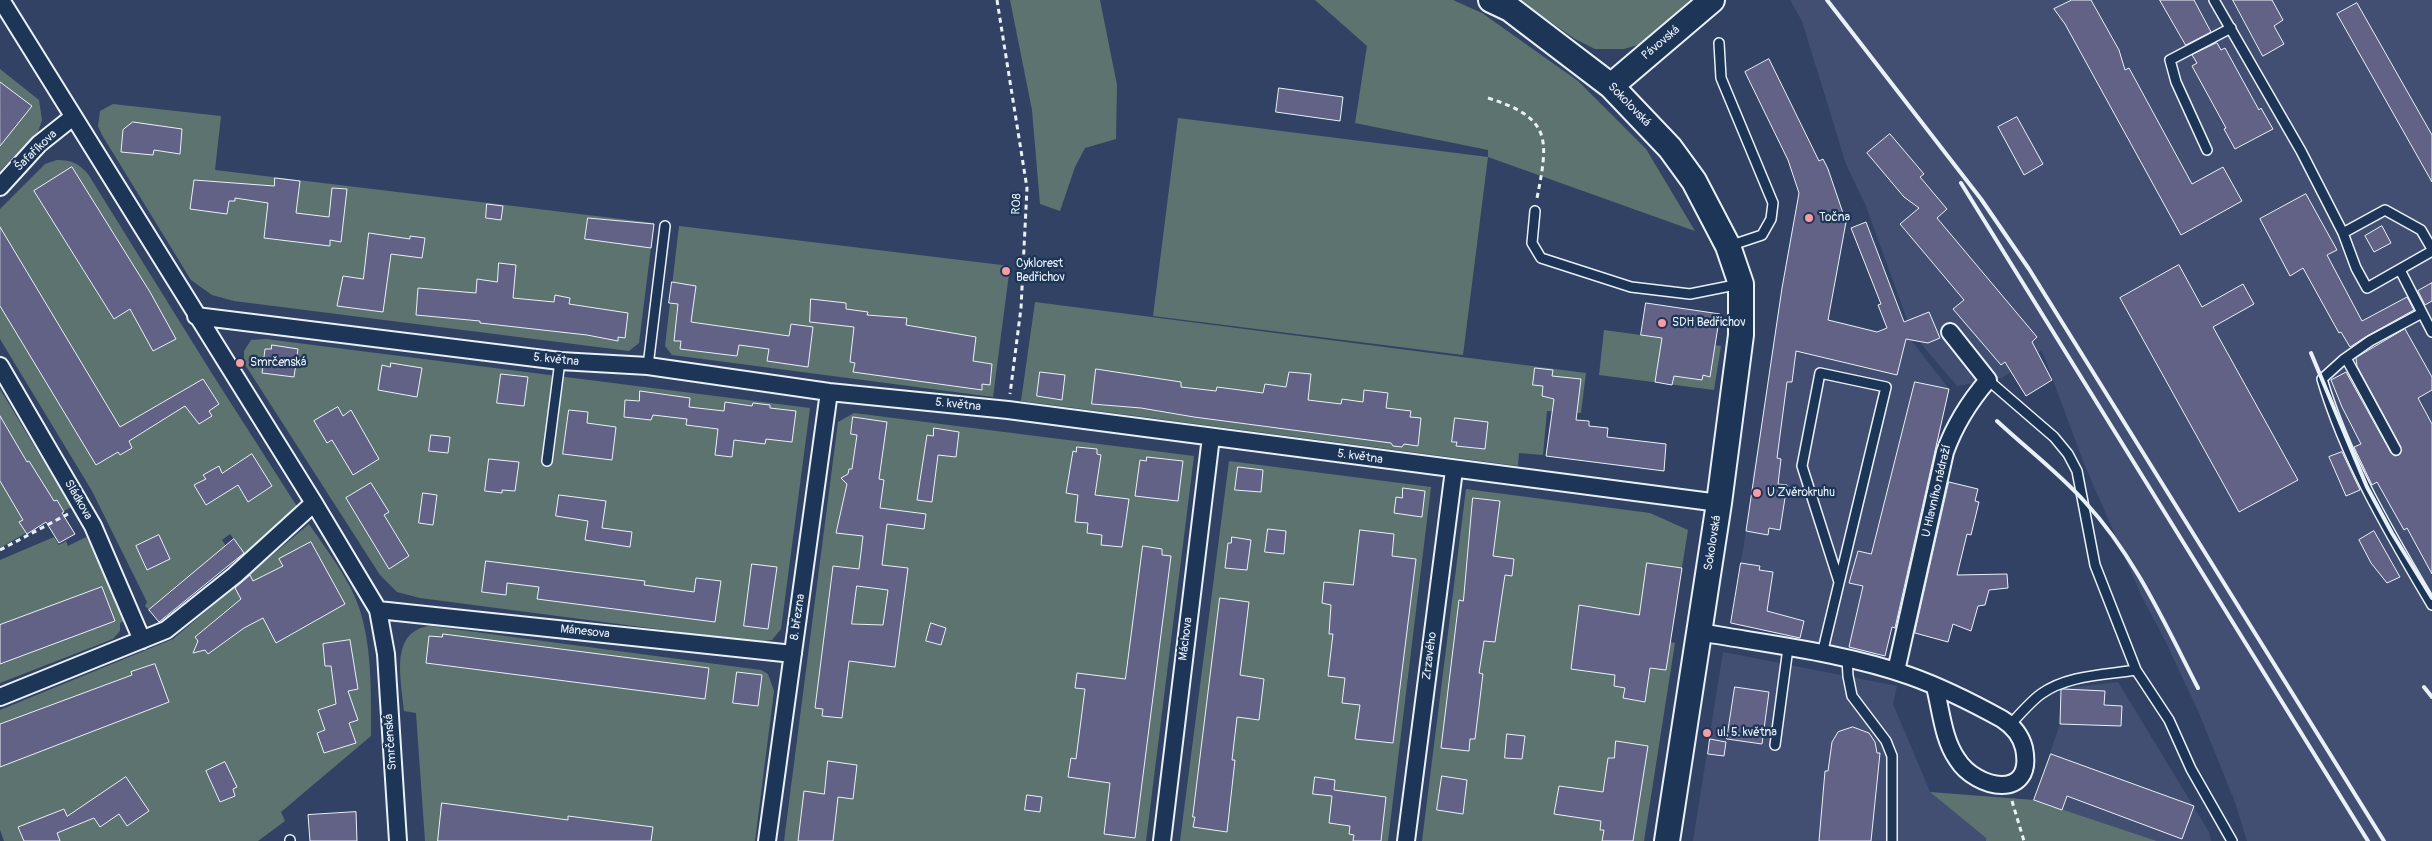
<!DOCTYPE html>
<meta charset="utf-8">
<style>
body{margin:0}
canvas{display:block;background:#324265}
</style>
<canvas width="2432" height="841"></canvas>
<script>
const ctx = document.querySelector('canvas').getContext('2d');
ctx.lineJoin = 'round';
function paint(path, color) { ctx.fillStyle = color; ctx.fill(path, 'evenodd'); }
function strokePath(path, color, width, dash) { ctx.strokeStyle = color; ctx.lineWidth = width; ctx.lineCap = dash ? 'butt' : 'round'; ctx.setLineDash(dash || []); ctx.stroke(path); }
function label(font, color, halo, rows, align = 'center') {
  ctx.font = font + ' Pangolin,sans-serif'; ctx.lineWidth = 4.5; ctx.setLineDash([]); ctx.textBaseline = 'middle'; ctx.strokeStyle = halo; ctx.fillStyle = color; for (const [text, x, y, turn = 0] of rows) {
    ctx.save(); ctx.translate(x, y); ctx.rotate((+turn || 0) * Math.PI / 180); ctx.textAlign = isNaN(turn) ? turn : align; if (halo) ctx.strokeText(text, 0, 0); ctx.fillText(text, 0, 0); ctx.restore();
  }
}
paint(new Path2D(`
 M1790,0H2432V841H2247L2235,802L2199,713L2164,638L2142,597L2083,461L2042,350L2002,378L1957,386L1912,333L1866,206L1846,164L1802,21Z
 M1781,311L1847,323L1911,340L1949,389L1885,656L1731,624L1750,507L1758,480L1752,479Z
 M1723,652L1897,686L1893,704L1930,792L1986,838V841H1693Z
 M2118,682L2209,832L2211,841H2157L2034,800L2060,724L2061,689Z`), '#434f72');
paint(new Path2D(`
 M1010,0H1100L1117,85L1116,139L1085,148L1075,167L1060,211L1040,204L1032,110Z
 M1315,0H1453L1482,13L1578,81L1646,149L1695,231L1488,157L1463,355L1153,316L1178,118L1488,157V150L1355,123L1367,46Z
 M1519,0H1690L1641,44L1624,49H1595L1575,39Z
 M0,69L39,100L42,120L38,132L0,171Z
 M113,104L221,116L215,170L654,223L639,343L629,351L234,301L212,295L191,280L102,135L98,126L100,111Z
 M57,160C72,160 78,163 88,174L211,372L298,508L240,563L237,559L244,553L230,534L222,540L226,546L149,610L145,606L147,602L92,491L0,339V209L45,164Z
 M679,226L1010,266L993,397L672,355L665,346Z
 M1035,302L1586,373L1581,413L1547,411L1543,455L1519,453L1518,466L1021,401Z
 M1604,330L1721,346L1714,390L1599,375Z
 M266,339L810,408L781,629L772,640L756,642L420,598L397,592L380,575L244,363V351L251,340Z
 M0,389L71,507L0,548Z
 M854,413L1194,456L1146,841H784L838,422Z
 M1229,461L1431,487L1388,841H1180Z
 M1466,489L1650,513L1688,530L1670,642L1675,643L1644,841H1422Z
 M309,524C329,554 355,585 363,621C372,657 371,698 371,736L281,812L285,821L258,841H4L0,830V710L173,639Z
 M54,537L59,545L66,541L68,546L86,537L108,576L124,621L120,623V631L113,639L0,683V560Z
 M430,626L761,670L768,674L774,691L755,841H425L416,713L404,711C402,682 388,631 430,626Z
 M1930,792L2034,800L2157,841H1986V838Z`), '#5d736f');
const building = new Path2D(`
 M2072,0H2091L2119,50L2125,70L2129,68L2192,184L2223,167L2242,201L2181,235L2065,24L2054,9Z
 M2160,0H2194L2211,32L2186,45Z
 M2233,0H2272L2283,20L2274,26L2284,44L2263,56Z
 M2357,3L2432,135V182L2337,14Z
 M2217,43L2221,50L2225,48L2259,110L2261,108L2273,129L2235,149L2224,129L2226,128L2192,66L2197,63L2192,55Z
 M1769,59L1819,161L1823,159L1828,169L1846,222L1828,320L1877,332L1887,328L1878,305L1881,304L1851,228L1866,222L1904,322L1929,312L1940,338L1928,343L1906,339L1897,375L1796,351L1792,382H1787L1777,458L1781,459L1778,484L1787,485L1780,530L1769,528L1768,535L1746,531L1782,288L1799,193L1788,160L1745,72Z
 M0,82L32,106L0,146Z
 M1279,88L1343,97L1340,121L1276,112Z
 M2017,117L2043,164L2024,175L1998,127Z
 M133,122L182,129L180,154L154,150L153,155L121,152L123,130Z
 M1890,134L1924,174L1920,177L1947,209L1937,218L2037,337L2032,342L2052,380L2026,396L2005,362L2001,365L1953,309L1964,300L1900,224L1919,208L1904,197L1867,153Z
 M72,167L150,292L176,339L153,351L130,309L114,319L34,191Z
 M275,178L300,181L296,213L329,217L332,188L347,189L341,242L330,240V246L264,238L268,203L235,198V201H229L227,214L190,209L194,180L274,186Z
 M2306,194L2337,250L2327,255L2362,321L2407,297L2414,310L2367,336L2350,347L2341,332L2339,333L2303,268L2290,276L2260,219Z
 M487,204L503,206L501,220L486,218Z
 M588,218L654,224L651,248L585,239Z
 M2382,226L2391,243L2374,252L2365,236Z
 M0,227L120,427L203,379L219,404L209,411L212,416L199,424L185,406L129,441L132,448L120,455L118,452L96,465L0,306Z
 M369,233L410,239V236L425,238L422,258L391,254L383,312L337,306L343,276L363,279Z
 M499,263L516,265L513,298L554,302L555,295L570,298L569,304L628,313L625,338L618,337V341L587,335L480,323V321L416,315L418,288L476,293L477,279L497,282Z
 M2179,265L2202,307L2243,284L2254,304L2213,327L2298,480L2239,512L2120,298Z
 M672,282L696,286L691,322L789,336L791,324L813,327L808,367L767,361L769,349L739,345L737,356L680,349L681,341H674L678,304L669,303Z
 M2432,283V301L2425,305L2418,291Z
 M811,299L846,303V309L868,312L867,315L907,318L906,325L976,337L973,361L992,364L990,385L982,384V390L853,372L855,363L850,362L854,327L810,322Z
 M1646,303L1720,314L1710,377L1703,375L1702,380L1674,376L1672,385L1655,382L1662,338L1641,335Z
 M2405,329L2432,377V390L2418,398L2432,424V574L2407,528L2404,530L2377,482L2372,485L2354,447L2361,444L2342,407L2331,380L2346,372L2391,453L2395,456L2399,455L2401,447L2357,366L2356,358Z
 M272,345L298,349L294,377L262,373L265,349H271Z
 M391,363L422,368L417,397L378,390L382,365L390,367Z
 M1535,368L1553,370L1552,376L1581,379L1576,420L1589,421V426L1608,428L1607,437L1666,444L1664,471L1546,456L1554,399L1542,396L1543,386L1533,385Z
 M1096,369L1181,382V387L1216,391L1217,387L1263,393L1265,384L1286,387L1289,372L1311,374L1308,400L1341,404L1342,399L1363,402L1364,390L1388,393L1386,408L1411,411L1410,417L1421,418L1418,446L1404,444L1402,447L1393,446L1391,443L1194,417L1141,408L1092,404Z
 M1040,372L1065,375L1062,400L1037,396Z
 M501,374L528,377L524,406L497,403Z
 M1915,382L1949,389L1895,628L1892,627L1885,656L1849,647L1863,586L1849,583L1858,551L1871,554Z
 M640,391L690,398L689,407L724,411L725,402L752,406L753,403L770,405V408L796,411L792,442L766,439L765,444L734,440L732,457L715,455L718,429L686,425L687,419L653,415L651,420L624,417L625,400L639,401Z
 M338,407L343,416L351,410L379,459L353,475L332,440L327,443L314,421Z
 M569,410L588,412L587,423L616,427L612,460L563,454Z
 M0,416L27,462L29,461L54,501L57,500L64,512L62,513L75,534L59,543L46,522L27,534L19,522L23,520L0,481Z
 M853,417L887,422L879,479L884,480L880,508L926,514L924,529L887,524L882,565L908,568L895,667L849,661L842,718L822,716L823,709L815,708L833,566L859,569L863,536L836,533L847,484L841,478L848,474L849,469H852L857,435L851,434ZM857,586L888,590L883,625L852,624Z
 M1455,418L1488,422L1485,449L1456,446L1457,442H1452Z
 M934,428L959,432L956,457L938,455L932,502L917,500L927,435L933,436Z
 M431,435L450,437L448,453L429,451Z
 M1077,447L1097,449V454L1101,455L1095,495L1129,499L1122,547L1101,545L1102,535L1087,533L1088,523L1075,522L1078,495L1066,493L1073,451L1076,452Z
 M2342,452L2360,490L2346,496L2329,457Z
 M252,454L272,486L248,502L238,485L206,505L194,485L206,479L203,475L219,466L222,473Z
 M1147,457L1183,461L1178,501L1135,496L1140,460L1146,461Z
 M489,459L519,462L515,491L502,490V493L485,491Z
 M1238,467L1263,470L1261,492L1235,490Z
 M1949,482L1978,489L1975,501L1979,502L1971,535L1967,534L1957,575L2007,574L2008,588L1989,590L1985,605L1978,606L1971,631L1953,624L1948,642L1915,633Z
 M371,483L389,512L384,515L409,556L389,569L346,498Z
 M1403,488L1425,491L1422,517L1394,513L1396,497L1402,498Z
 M423,493L437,495L433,525L419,523Z
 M559,495L606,501L602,528L632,532L630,547L585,540L588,521L556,516Z
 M1473,498L1500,501L1493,556L1514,559L1512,576L1505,575L1495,642L1484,641L1479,673L1483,674L1475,739H1470L1469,751L1441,748L1459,600L1463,601Z
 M1268,529L1286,531L1284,554L1265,552Z
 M1360,530L1394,534L1392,556L1416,559L1393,743L1355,739L1360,705L1342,703L1345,678L1328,676L1333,634H1329L1331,605L1322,603L1324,582L1353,585Z
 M2374,531L2400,577L2387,583L2371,563L2359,540Z
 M159,535L170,559L147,570L136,546Z
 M1232,537L1251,540L1247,570L1225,568L1228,543H1231Z
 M234,539L244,553L159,622L149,610Z
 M311,542L345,604L276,643L263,618L244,628L208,654L205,650L193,653L198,641L195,637L241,599L235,588L250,575L253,581L283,566L279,559Z
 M1143,546L1162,549V555L1171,556L1135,838L1104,834L1110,783L1068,777L1071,758L1076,759L1085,689L1075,688L1077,673L1125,679Z
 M486,561L645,581L644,585L694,592L696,578L721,581L715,622L537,599L539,587L507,583L506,595L482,592Z
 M1647,563L1682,568L1666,670L1650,668L1645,702L1623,698L1625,688L1614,686L1615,675L1571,669L1579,605L1639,615Z
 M1741,563L1760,566L1759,570L1773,572L1767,611L1804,621L1800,638L1731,623Z
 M752,564L777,567L768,629L744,626Z
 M102,587L115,621L0,664V625Z
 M1220,598L1249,602L1240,675L1264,679L1259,720L1237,717L1232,760H1235L1227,832L1193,827L1195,817H1193Z
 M931,623L946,628L941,645L926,641Z
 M443,634L709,668L705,699L426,663L429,636L442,637Z
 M350,640L358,689L348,691L358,720L349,723L356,743L324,753L317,733L325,730L318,710L336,704L331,666H325L323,644Z
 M155,664L169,702L0,767V724L132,675L131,672Z
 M737,672L762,675L758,706L733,703Z
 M1735,687L1769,692L1762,744L1727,739Z
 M2063,689L2105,691L2104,705L2122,706L2121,726L2060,724L2061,690Z
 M1853,727L1869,733L1875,742L1877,753H1880L1871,841H1819L1825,771H1828L1832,742L1838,732Z
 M1507,734L1525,736L1522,759L1505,758Z
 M1710,739L1726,742L1724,756L1708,754Z
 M1616,741L1648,746L1633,841H1602L1604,830H1600L1601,821L1554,814L1559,786L1603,792L1608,758H1614Z
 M2051,754L2194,806L2182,839L2067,796L2062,810L2034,800Z
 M828,761L857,765L853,799L838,797L833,841H798L804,791L824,794Z
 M225,762L237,787L233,789L235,796L220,802L206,771Z
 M1442,776L1467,780L1463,814L1437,810Z
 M126,777L149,811L127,826L119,814L100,827L94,818L57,833L60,841H24L18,827L64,809L67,816Z
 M1315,777L1335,780L1334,790L1386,797L1381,841H1353L1354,835L1349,834L1350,826L1329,823L1332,796L1313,794Z
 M1027,795L1042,797L1040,812L1025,810Z
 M442,803L568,820V816L653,827L651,841H438Z
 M356,812L357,841H310L308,815Z`);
paint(building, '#626286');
strokePath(building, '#e8f1f8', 1);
const lane = new Path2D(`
 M2214,0L2301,151L2343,233L2385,210L2421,230L2432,249
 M1719,43L1721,78L1773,203L1771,219L1762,235L1729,246
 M2207,150L2176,82L2170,60L2231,28
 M1535,211L1532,243L1541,258L1631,287L1690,294L1740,284
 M2343,233L2356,268L2367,288L2432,251
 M2400,270L2432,332
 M2422,313L2370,341L2343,360L2322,379C2346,460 2389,532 2432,605
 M2346,358L2396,450
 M648,366L665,226
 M1988,380L2054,437L2068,454L2077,471L2095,565L2136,670L2169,720L2191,769L2232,841
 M547,461L560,361
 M1822,654L1886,387L1820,373L1802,466L1839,582
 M1847,659L1848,676L1852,696L1886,741L1892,756V841
 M2010,725C2020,714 2030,702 2041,694C2067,675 2105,675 2136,670
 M1775,745L1788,648
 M290,840V841`);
const street = new Path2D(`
 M1,0L314,503L378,610L386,654L398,841
 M0,187L39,144L73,117
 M196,316L560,361L648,366L829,392L1008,410L1719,503
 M0,366L93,526L142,640
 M378,610L793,654
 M1699,632C1767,644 1846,653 1910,676C1941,687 1973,703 2002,719C2013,726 2021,736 2024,748C2035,801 1976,790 1957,759C1943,739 1941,710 1935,687
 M1896,671L1945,452C1955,424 1969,402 1988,380L1950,332
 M0,697L166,630L235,575L314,503
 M767,841L829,392
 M1162,841L1211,437
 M1406,841L1454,470`);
const secondary = new Path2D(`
 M1491,0L1510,9L1611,86L1670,148L1694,181L1728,246L1741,284V335L1719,503L1667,841
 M1611,86L1712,0`);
strokePath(lane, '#e8f1f8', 12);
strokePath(street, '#e8f1f8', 20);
strokePath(secondary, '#e8f1f8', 28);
strokePath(new Path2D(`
 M997,0L1027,188L1021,308L1010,394
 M1488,98C1551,118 1549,138 1537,198
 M0,550L68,514
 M2012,801L2024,841`), '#e8f1f8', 3, [5, 4]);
strokePath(lane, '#1d3557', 9);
strokePath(street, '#1d3557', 16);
strokePath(secondary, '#1d3557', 24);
strokePath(new Path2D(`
 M1827,0L1981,199L2029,269L2384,841
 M1961,183L2368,841
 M2311,353L2367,487L2392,533L2432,598
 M1997,421C2026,448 2059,473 2085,502C2134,555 2165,624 2198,688
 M2424,687L2432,697`), '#e8f1f8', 4);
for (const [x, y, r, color] of [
 [1809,218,5,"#ff9aa2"],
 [1006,271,5,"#ff9aa2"],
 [1662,323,5,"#ff9aa2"],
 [240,363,5,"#ff9aa2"],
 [1757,493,5,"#ff9aa2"],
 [1707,733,5,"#ff9aa2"]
]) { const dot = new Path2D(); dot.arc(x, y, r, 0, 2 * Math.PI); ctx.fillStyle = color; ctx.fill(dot); strokePath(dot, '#1d3557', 2); }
label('12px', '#e8f1f8', '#1d3557', [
 ["Pávovská",1661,43,-40],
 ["Sokolovská",1629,105,46],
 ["Šafaříkova",36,151,-44],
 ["R08",1017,204,-87],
 ["5. května",556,360,6],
 ["5. května",958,405,6],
 ["5. května",1360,457,8],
 ["U Hlavního nádraží",1937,491,-77],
 ["Sládkova",78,500,60],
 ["Sokolovská",1713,543,-81],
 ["8. března",798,617,-82],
 ["Mánesova",585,632,6],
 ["Máchova",1186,639,-83],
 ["Zrzavého",1430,656,-83],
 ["Smrčenská",391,742,-94]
]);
label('12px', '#e8f1f8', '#1d3557', [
 ["Točna",1819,218],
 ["Cyklorest",1016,264],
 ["Bedřichov",1016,278],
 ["SDH Bedřichov",1672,323],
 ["Smrčenská",250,363],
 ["U Zvěrokruhu",1767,493],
 ["ul. 5. května",1717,733]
], 'left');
</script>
